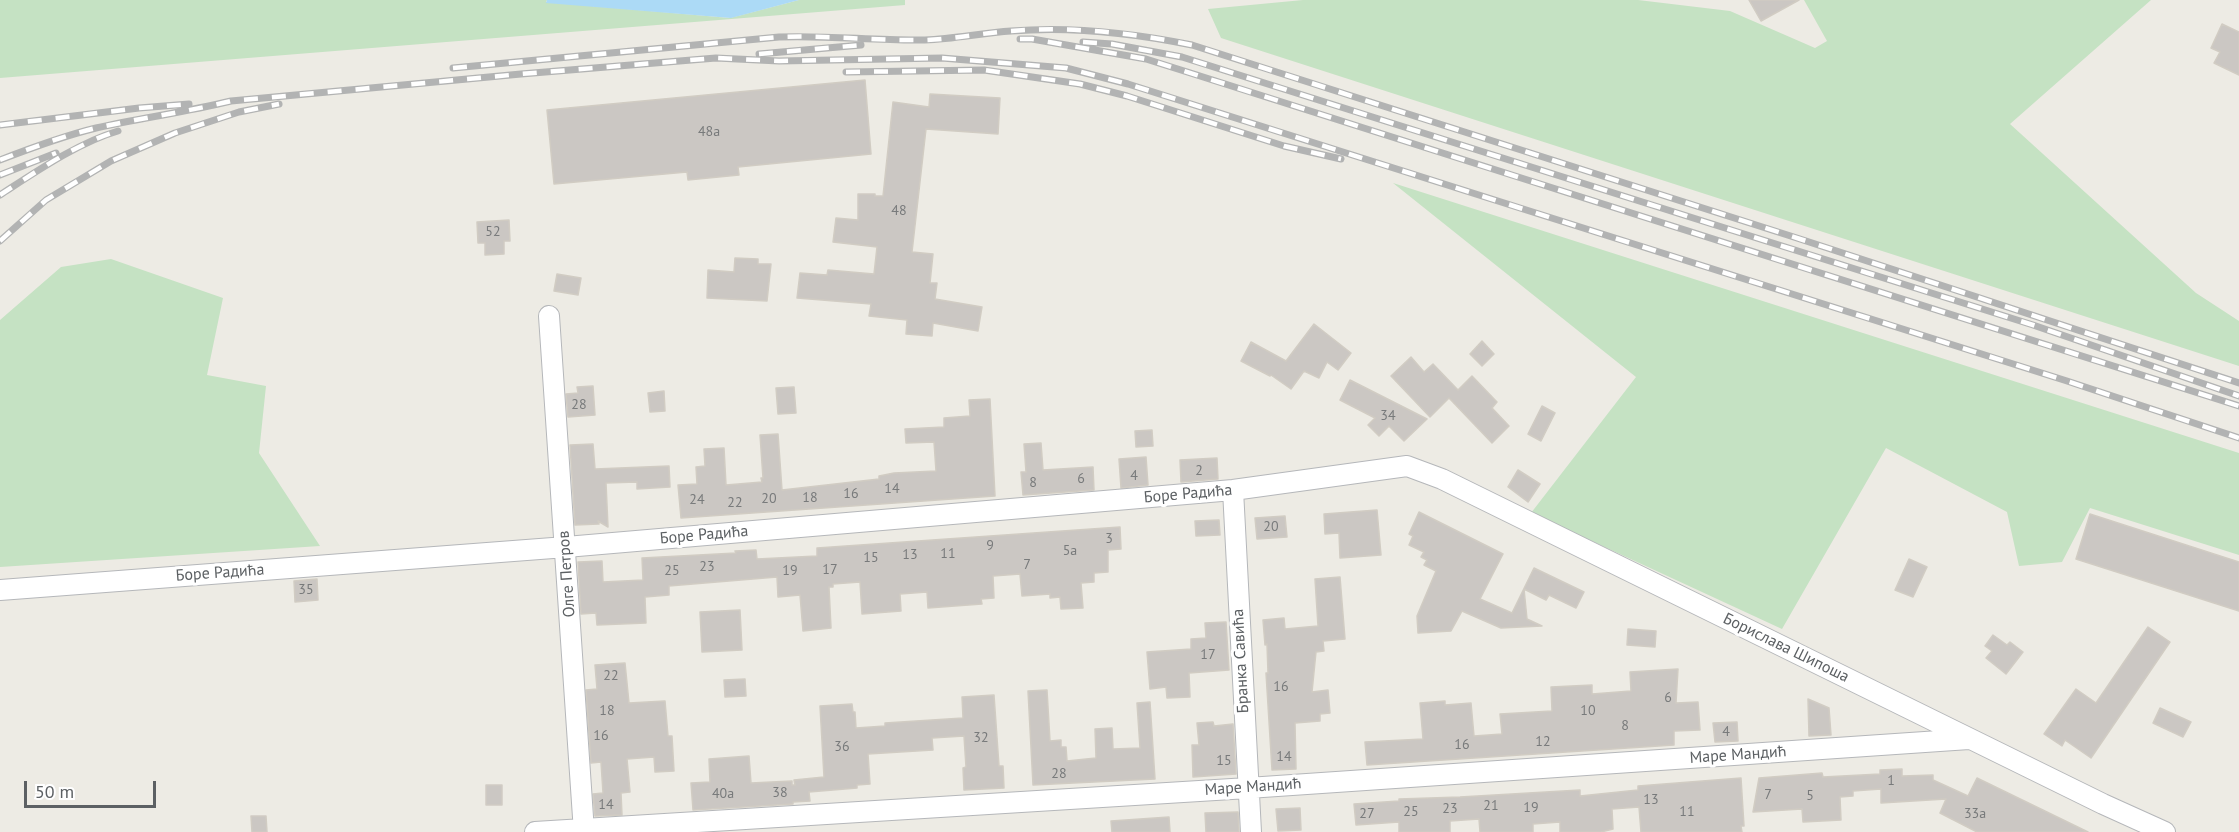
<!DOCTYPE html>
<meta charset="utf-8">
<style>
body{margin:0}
#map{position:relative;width:2239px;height:832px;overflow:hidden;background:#edebe4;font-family:"PT Sans",sans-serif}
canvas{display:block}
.scale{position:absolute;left:24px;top:781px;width:132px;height:27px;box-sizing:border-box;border:3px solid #5c6063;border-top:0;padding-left:8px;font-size:18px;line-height:21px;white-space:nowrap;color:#5c6063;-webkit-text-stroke:4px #fff;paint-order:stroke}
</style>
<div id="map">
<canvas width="2239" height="832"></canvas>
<div class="scale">50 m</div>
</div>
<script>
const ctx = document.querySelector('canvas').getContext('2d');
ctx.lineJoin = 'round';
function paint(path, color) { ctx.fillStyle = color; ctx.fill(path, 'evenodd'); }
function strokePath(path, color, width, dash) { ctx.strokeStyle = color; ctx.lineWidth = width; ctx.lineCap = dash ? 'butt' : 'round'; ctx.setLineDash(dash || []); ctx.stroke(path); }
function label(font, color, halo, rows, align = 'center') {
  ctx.font = font + ' "PT Sans",sans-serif'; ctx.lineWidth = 6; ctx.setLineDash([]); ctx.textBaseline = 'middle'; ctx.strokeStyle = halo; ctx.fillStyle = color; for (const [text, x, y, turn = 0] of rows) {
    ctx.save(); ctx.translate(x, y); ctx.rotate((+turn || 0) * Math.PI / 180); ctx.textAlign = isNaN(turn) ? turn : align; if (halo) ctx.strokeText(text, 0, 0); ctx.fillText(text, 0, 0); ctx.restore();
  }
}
paint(new Path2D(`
 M0,0H547L546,2L730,18L799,0H905V5L0,78Z
 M1303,0H1638L1730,11L1815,48L1827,41L1804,0H2151L2010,124L2196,293L2239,321V366L1221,38L1208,9Z
 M1393,183L2239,453V555L2090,508L2062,562L2019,566L2007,512L1886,448L1782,629L1531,513L1636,377Z
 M111,259L223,298L207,375L266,386L259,453L320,546L0,567V320L61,267Z`), '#c5e2c3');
paint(new Path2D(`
 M547,0H799L731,18L546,3Z`), '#acdaf6');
const building = new Path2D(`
 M1749,0H1799L1761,21Z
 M2222,24L2239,32V75L2214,63L2220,52L2211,48Z
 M865,80L871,154L738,167L739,175L688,180L687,172L554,184L547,110Z
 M930,94L1000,98L998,134L926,129L912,252L933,254L930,283H937L935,299L982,307L978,331L933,323L932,336L906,334L907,320L869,316L871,304L797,298L800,273L827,275L828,270L874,274L877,247L833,242L836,218L858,220V194H875V196H883L893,102L929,107Z
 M509,220L510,241H504V254L485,255V243H478L477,222Z
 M735,258L758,259V264H771L767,301L707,298L708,270L734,272Z
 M557,274L581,278L578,295L554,291Z
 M1314,324L1351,353L1338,370L1327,362L1319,378L1304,371L1291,389L1271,375L1270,376L1241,361L1251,342L1286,361Z
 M1482,341L1494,354L1482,366L1470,354Z
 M1411,357L1424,372L1433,364L1458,390L1472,376L1497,402L1492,408L1509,426L1492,443L1449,398L1430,417L1391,376Z
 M1350,380L1427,419L1404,441L1389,426L1379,436L1368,425L1375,418L1340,400Z
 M593,386L595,415L568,417L566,394L578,393L577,387Z
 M794,387L796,413L778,414L776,388Z
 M664,391L665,411L650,412L648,393Z
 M990,399L995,496L681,518L678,485L697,484L696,467L705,466L704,449L724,448L726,485L762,482L761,478H763L760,435L778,434L782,490L879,479V476L894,473L936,471L934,442L906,443L905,429L944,427V418L970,416L969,400Z
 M1542,406L1555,413L1541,441L1528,434Z
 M1152,430L1153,446L1136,447L1135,431Z
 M1041,443L1043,470L1093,467L1094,490L1023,495L1021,472H1026L1024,444Z
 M593,444L595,469L669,466L670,487L637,489V482L606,483L608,527L598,521L599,524L575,525L570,445Z
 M1146,457L1148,485L1121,488L1119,459Z
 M1217,458L1218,479L1181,482L1180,460Z
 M1518,470L1540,484L1528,502L1508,487Z
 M1377,510L1381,555L1340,558L1339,533L1325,534L1324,514Z
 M1419,512L1503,554L1480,599L1512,613L1534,568L1584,592L1576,608L1549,595L1546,600L1524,589L1527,619L1542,626L1501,628L1462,611L1451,631L1418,633L1417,616L1436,571L1424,565L1427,560L1421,557L1424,552L1409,545L1413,536L1409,534Z
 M2090,514L2239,562V611L2076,559Z
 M1285,516L1287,537L1257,539L1255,518Z
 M1219,520L1220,535L1196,536L1195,521Z
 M1120,527L1121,549L1108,550V572L1094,573V582L1081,583L1083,608L1061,609L1060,597L1050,598V594L1022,596L1020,574L993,576L994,598L981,599L982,604L928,608L927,592L900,594L901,611L862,614L860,582L833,584V587H829L831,628L803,631L800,595L778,597L777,577L669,586V595L645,597L646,623L597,625L596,613L581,614L578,562L602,561L603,582L643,580L642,558L736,553L735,551L756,550L757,559L817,556V548Z
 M1909,559L1927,567L1913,597L1895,590Z
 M1340,577L1345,639L1323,641L1324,651L1316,652L1312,692L1328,690L1330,713L1320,714V721L1295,723L1296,769L1272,770L1266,673H1268L1267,644L1265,645L1263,620L1284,618L1285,629L1318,626L1315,579Z
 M317,579L318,600L295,602L294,581Z
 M740,610L742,650L702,652L700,612Z
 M1226,622L1229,670L1189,673L1190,697L1167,698L1166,687L1150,689L1147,652L1191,649V639L1206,638L1205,623Z
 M2148,627L2170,642L2091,758L2065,740L2062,746L2044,734L2076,689L2096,703Z
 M1628,629L1656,631L1655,647L1627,645Z
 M1993,635L2007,645L2010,642L2023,652L2006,674L1986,658L1992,651L1985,646Z
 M625,663L629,703L665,701L668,736H672L674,771L655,772L654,757L627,759L630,792L621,793L622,815L595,816L593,794L603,793L601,762L591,763L586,690L597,689L595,665Z
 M1678,669L1676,703L1698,702L1700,730L1674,731V745L1367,765L1365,742L1423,739L1420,703L1445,701V705L1471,703L1474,736L1502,734L1500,714L1552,711L1551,687L1592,685V694L1631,691L1630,672Z
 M745,679L746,696L725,697L724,680Z
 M1047,690L1050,741L1061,740V747H1066L1067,761L1096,758L1095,729L1112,728L1113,749L1140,748L1137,703L1150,702L1155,779L1033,785L1028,691Z
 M994,695L999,766H1003L1004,788L964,790L963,768L966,767L964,736L932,738L933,750L868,754L870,784L857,785V788L809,792L810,801L793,802V804L693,810L691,783L710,782L709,759L749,756L751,783L792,781V785H795L794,780L824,777L820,706L852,704L853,712H855L856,728L885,726V723L963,718L962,697Z
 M1808,699L1829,708L1831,735L1809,736Z
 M2160,708L2191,722L2183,737L2153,723Z
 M1213,722L1214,726L1233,724L1236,774L1193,777L1192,745H1199L1197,723Z
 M1737,722L1738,741L1715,742L1713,723Z
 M1902,769V776L1933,775V780L1968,796L1977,778L2088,832H1977L1940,813L1946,799L1881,803V789L1853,791V796L1840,797L1841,820L1803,822L1802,809L1753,812L1759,778L1822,773L1823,777L1880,774V770Z
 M1741,778L1744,826H1741L1742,832H1641L1639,807L1612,809L1613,829L1601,832H1560V822L1533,824V832H1480L1479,819L1450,821V832H1399V822L1356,825L1354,804L1399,801V799L1460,797L1580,790V796L1638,790V786Z
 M486,785H502V805H486Z
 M1300,808L1301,830L1278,831L1276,809Z
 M1238,812L1239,832H1206L1205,813Z
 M251,816H266L267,832H252Z
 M1169,817L1170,832H1112L1111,821Z`);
paint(building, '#cbc7c3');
strokePath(building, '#d1ccc3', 1.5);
const minor = new Path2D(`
 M549,316L584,832
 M1233,490L1251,832
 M0,590L566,547L1233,490L1407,466L1442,479L2103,804L2165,832
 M535,832L1248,788L1969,739`);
strokePath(minor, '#b5b7ba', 22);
strokePath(minor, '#fff', 20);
const rail = new Path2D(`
 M1020,39H1032L1146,59L1200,76L2239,406
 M1083,42L1112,44L1182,57L2033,325L2239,396
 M759,54L861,45
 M453,68L779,37C828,35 876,41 925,40C954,39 982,33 1011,31C1072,26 1133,33 1192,45L1800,239L2239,383
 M846,72L984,70L1080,84L1127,96L1284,146L1341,159
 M0,125L139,108L189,104
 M0,160C31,148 63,136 96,128C141,118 186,112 231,101L521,74L716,58L779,61L942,58L1066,68L1128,84L2067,381L2239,438
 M0,175L56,153
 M0,195C34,173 79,142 118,131
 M0,241L46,200L111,161L175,133L239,112L279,104`);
strokePath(rail, '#b2b3b3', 7);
strokePath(rail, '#fff', 4.5, [14]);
label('14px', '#787a7b', null, [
 ["48a",709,132],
 ["48",899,211],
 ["52",493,232],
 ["28",579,405],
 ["34",1388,416],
 ["2",1199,471],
 ["4",1134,476],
 ["6",1081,479],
 ["8",1033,483],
 ["14",892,489],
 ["16",851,494],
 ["18",810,498],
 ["20",769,499],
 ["24",697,500],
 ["22",735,503],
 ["20",1271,527],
 ["3",1109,539],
 ["9",990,546],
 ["5a",1070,551],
 ["11",948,554],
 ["13",910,555],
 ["15",871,558],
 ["7",1027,565],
 ["23",707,567],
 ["17",830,570],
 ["25",672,571],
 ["19",790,571],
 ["35",306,590],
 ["17",1208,655],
 ["22",611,676],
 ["16",1281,687],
 ["6",1668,698],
 ["18",607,711],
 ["10",1588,711],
 ["8",1625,726],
 ["4",1726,732],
 ["16",601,736],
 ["32",981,738],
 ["12",1543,742],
 ["16",1462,745],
 ["36",842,747],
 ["14",1284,757],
 ["15",1224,761],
 ["28",1059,774],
 ["1",1891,781],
 ["38",780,793],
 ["40a",723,794],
 ["7",1768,795],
 ["5",1810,796],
 ["13",1651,800],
 ["14",606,805],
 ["21",1491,806],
 ["19",1531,808],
 ["23",1450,809],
 ["25",1411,812],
 ["11",1687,812],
 ["27",1367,814],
 ["33a",1975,814]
]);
label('16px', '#5c6063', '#fff', [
 ["Боре Радића",1188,494,-5],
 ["Боре Радића",704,535,-5],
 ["Боре Радића",220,573,-4],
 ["Олге Петров",567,574,-94],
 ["Борислава Шипоша",1786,648,26],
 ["Бранка Савића",1241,661,-93],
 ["Маре Мандић",1738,755,-4],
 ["Маре Мандић",1253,787,-4]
]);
</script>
